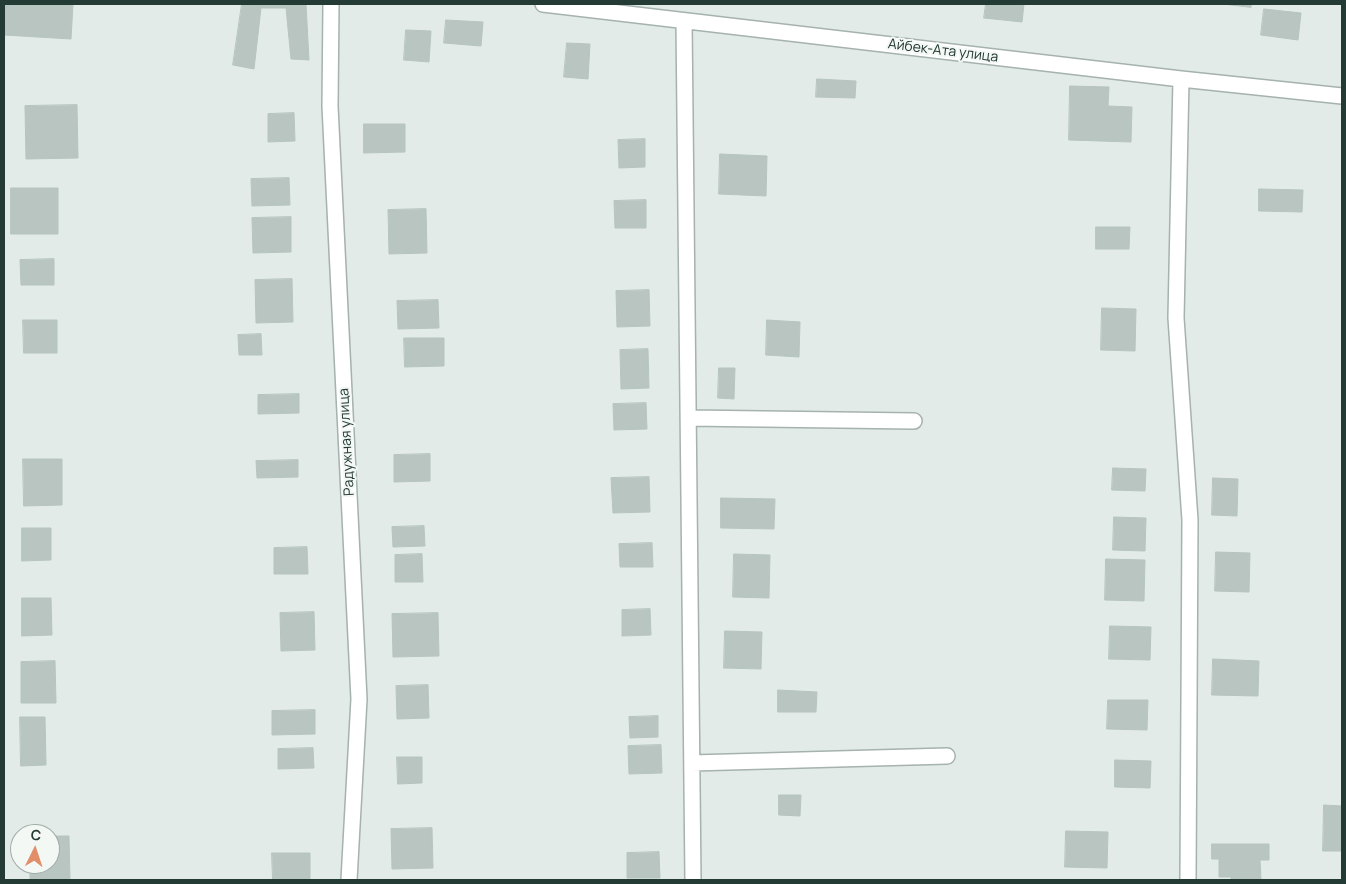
<!DOCTYPE html>
<meta charset="utf-8">
<style>
body{margin:0}
#map{position:relative;width:1346px;height:884px;overflow:hidden;background:#e2ebe8;font-family:Manrope,sans-serif}
canvas{display:block}
.frame{position:absolute;inset:0;border:5px solid #243a35;pointer-events:none}
.north{position:absolute;left:10px;top:824px;width:50px;height:50px;box-sizing:border-box;background:#f3f8f5;border:1px solid #a0aca8;border-radius:50%;rotate:4deg;font-size:14px;font-weight:700;line-height:20px;text-align:center;color:#243a35}
.north::after{content:'';display:block;margin:auto;width:18px;height:22px;background:#e28e69;clip-path:polygon(50% 0,100% 100%,50% 72%,0 100%)}
</style>
<div id="map">
<canvas width="1346" height="884"></canvas>
<div class="frame"></div>
<div class="north">С</div>
</div>
<script>
const ctx = document.querySelector('canvas').getContext('2d');
ctx.lineJoin = 'round';
function paint(path, color) { ctx.fillStyle = color; ctx.fill(path, 'evenodd'); }
function strokePath(path, color, width, dash) { ctx.strokeStyle = color; ctx.lineWidth = width; ctx.lineCap = dash ? 'butt' : 'round'; ctx.setLineDash(dash || []); ctx.stroke(path); }
function label(font, color, halo, rows, align = 'center') {
  ctx.font = font + ' Manrope,sans-serif'; ctx.lineWidth = 4; ctx.setLineDash([]); ctx.textBaseline = 'middle'; ctx.strokeStyle = halo; ctx.fillStyle = color; for (const [text, x, y, turn = 0] of rows) {
    ctx.save(); ctx.translate(x, y); ctx.rotate((+turn || 0) * Math.PI / 180); ctx.textAlign = isNaN(turn) ? turn : align; if (halo) ctx.strokeText(text, 0, 0); ctx.fillText(text, 0, 0); ctx.restore();
  }
}
const building = new Path2D(`
 M5,4H73L71,39L4,35Z
 M242,4H306L309,60L291,59L286,8H261L254,69L233,65Z
 M986,4H1024L1022,22L984,18Z
 M1223,4H1251V7Z
 M1264,9L1301,13L1298,40L1261,35Z
 M446,20L483,22L481,46L444,43Z
 M406,30L431,31L429,62L404,60Z
 M567,43L590,44L588,79L564,77Z
 M817,79L856,81L855,98L816,97Z
 M1070,86L1109,87L1108,106L1132,107L1131,142L1069,140Z
 M77,105L78,158L26,159L25,106Z
 M294,113L295,141L268,142V114Z
 M364,124H405V152L364,153Z
 M645,139V167L619,168L618,140Z
 M720,154L767,156L766,196L719,194Z
 M289,178L290,205L252,206L251,179Z
 M11,188H58V234H11Z
 M1259,189L1303,190L1302,212L1259,211Z
 M646,200V228H615L614,201Z
 M426,209L427,253L389,254L388,210Z
 M291,217V252L253,253L252,218Z
 M1096,227H1130L1129,249H1096Z
 M54,259V285H21L20,260Z
 M292,279L293,322L256,323L255,280Z
 M649,290L650,326L617,327L616,291Z
 M438,300L439,328L398,329L397,301Z
 M1102,308L1136,309L1135,351L1101,350Z
 M23,320H57V353H24Z
 M767,320L800,322L799,357L766,355Z
 M261,334L262,355H239L238,335Z
 M404,338H444V366L405,367Z
 M648,349L649,388L621,389L620,350Z
 M719,368H735L734,399L718,398Z
 M299,394V413L258,414V395Z
 M646,403L647,429L614,430L613,404Z
 M430,454V481L394,482V455Z
 M23,459H62V505L24,506Z
 M298,460V477L257,478L256,461Z
 M1113,468L1146,469L1145,491L1112,490Z
 M649,477L650,512L613,513L611,478Z
 M1213,478L1238,479L1237,516L1212,515Z
 M721,498L775,499L774,529L721,528Z
 M1114,517L1146,518L1145,551L1113,550Z
 M424,526L425,546L393,547L392,527Z
 M22,528H51V560L22,561Z
 M652,543L653,567H620L619,544Z
 M307,547L308,574H274V548Z
 M1216,552L1250,553L1249,592L1215,591Z
 M422,554L423,582H395V555Z
 M734,554L770,555L769,598L733,597Z
 M1106,559L1145,560L1144,601L1105,600Z
 M22,598H51L52,635L22,636Z
 M650,609L651,635L622,636V610Z
 M314,612L315,650L281,651L280,613Z
 M438,613L439,656L393,657L392,614Z
 M1110,626L1151,627L1150,660L1109,659Z
 M725,631L762,632L761,669L724,668Z
 M1213,659L1259,661L1258,696L1212,695Z
 M55,661L56,703H21V662Z
 M428,685L429,718L397,719L396,686Z
 M778,690L817,692L816,712H778Z
 M1108,700H1148L1147,730L1107,729Z
 M315,710V734L272,735V711Z
 M658,716V737L630,738L629,717Z
 M20,717H45L46,765L21,766Z
 M661,745L662,773L629,774L628,746Z
 M313,748L314,768L278,769V749Z
 M397,757H422V783L398,784Z
 M1115,760L1151,761L1150,788L1115,787Z
 M779,795H801L800,816L779,815Z
 M1324,805L1342,806V851H1323Z
 M432,828L433,868L392,869L391,829Z
 M1066,831L1108,832L1107,868L1065,867Z
 M50,836H69L70,880H30V864H50Z
 M1212,844H1269V860H1260L1261,880H1231V877H1219V859H1212Z
 M659,852L660,878H627V853Z
 M272,853H310V880H273Z`);
paint(building, '#b8c5c1');
strokePath(building, '#b6c4bf', 1);
const minor = new Path2D(`
 M331,4L330,106L359,699L349,880
 M543,4L1181,79L1342,96
 M684,21L693,880
 M1181,79L1176,318L1190,520L1188,880
 M688,418L914,421
 M692,763L947,756`);
strokePath(minor, '#a5b2af', 18);
strokePath(minor, '#fff', 15);
label('14px', '#243a35', '#f3f8f5', [
 ["Айбек-Ата улица",943,51,7],
 ["Радужная улица",347,442,-93]
]);
</script>
